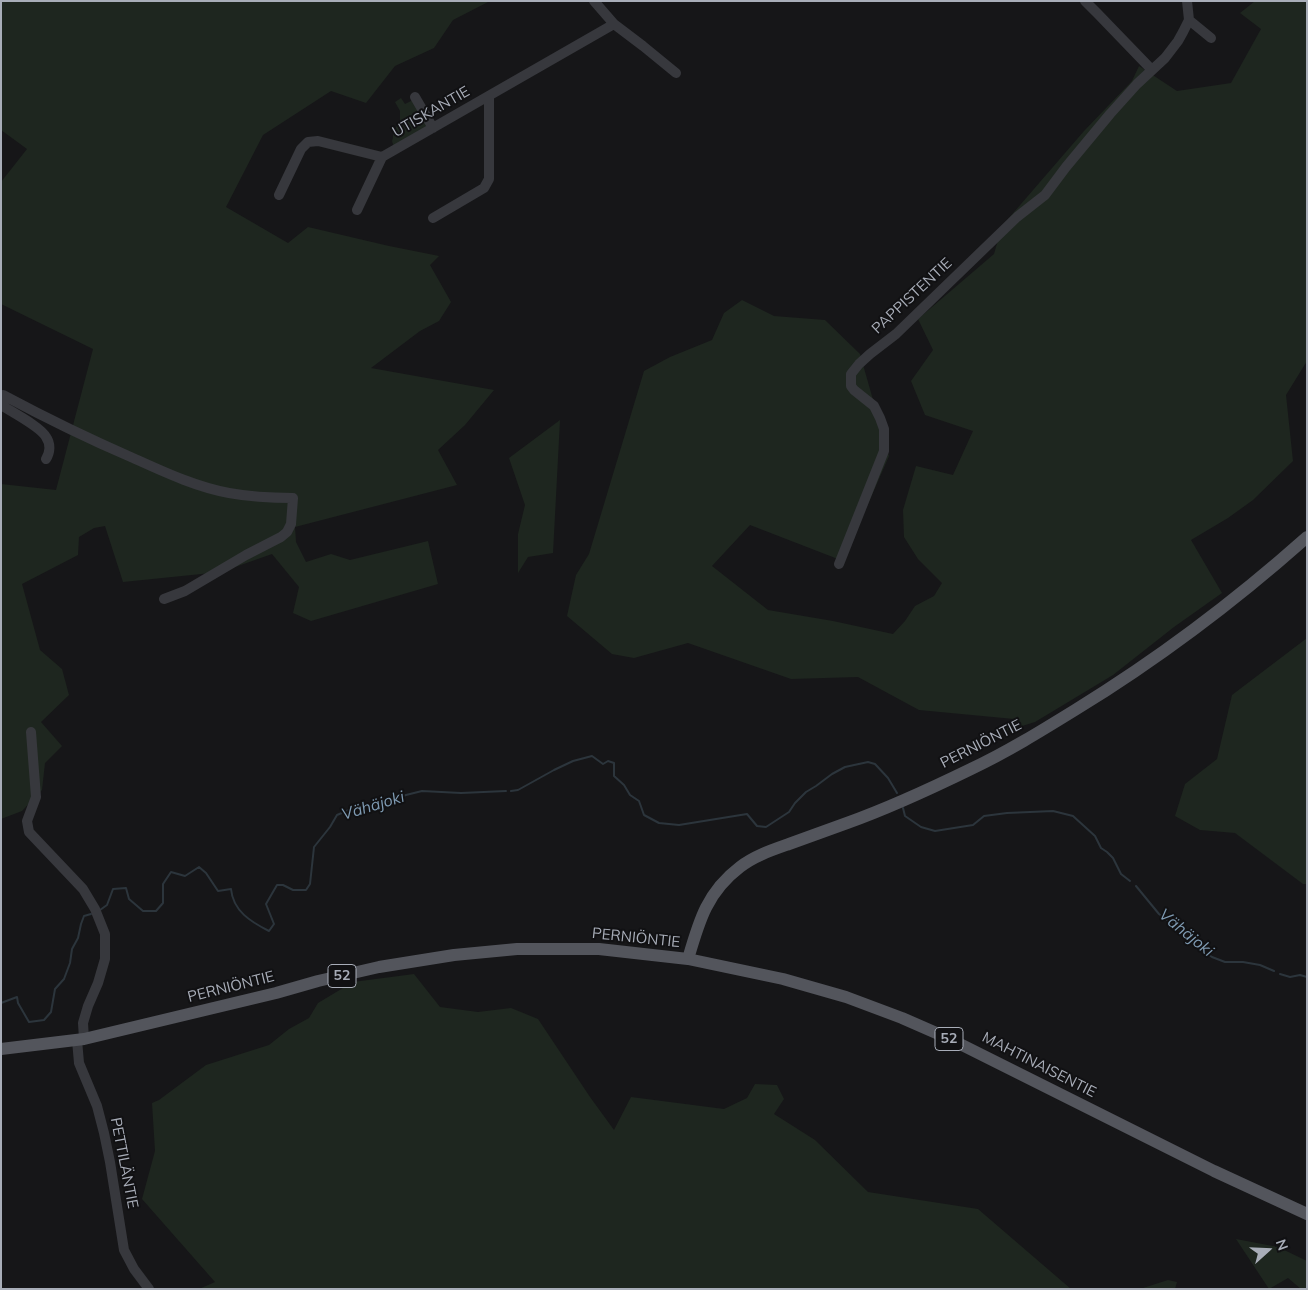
<!DOCTYPE html>
<meta charset="utf-8">
<style>
body{margin:0}
#map{position:relative;width:1308px;height:1290px;overflow:hidden;background:#161618;font-family:Mulish,sans-serif}
canvas{display:block}
.frame{position:absolute;inset:0;border:2px solid #a8adb8;pointer-events:none}
.north{position:absolute;left:1243px;top:1225px;width:50px;height:50px;-webkit-text-stroke:4px #111113;paint-order:stroke;rotate:70deg;font-size:14px;font-weight:700;line-height:20px;text-align:center;color:#a8adb8}
.north::after{content:'';display:block;margin:auto;width:18px;height:22px;background:#a8adb8;clip-path:polygon(50% 0,100% 100%,50% 72%,0 100%)}
</style>
<div id="map">
<canvas width="1308" height="1290"></canvas>
<div class="frame"></div>
<div class="north">N</div>
</div>
<script>
const ctx = document.querySelector('canvas').getContext('2d');
ctx.lineJoin = 'round';
function paint(path, color) { ctx.fillStyle = color; ctx.fill(path, 'evenodd'); }
function strokePath(path, color, width, dash) { ctx.strokeStyle = color; ctx.lineWidth = width; ctx.lineCap = dash ? 'butt' : 'round'; ctx.setLineDash(dash || []); ctx.stroke(path); }
function label(font, color, halo, rows, align = 'center') {
  ctx.font = font + ' Mulish,sans-serif'; ctx.lineWidth = 4; ctx.setLineDash([]); ctx.textBaseline = 'middle'; ctx.strokeStyle = halo; ctx.fillStyle = color; for (const [text, x, y, turn = 0] of rows) {
    ctx.save(); ctx.translate(x, y); ctx.rotate((+turn || 0) * Math.PI / 180); ctx.textAlign = isNaN(turn) ? turn : align; if (halo) ctx.strokeText(text, 0, 0); ctx.fillText(text, 0, 0); ctx.restore();
  }
}
paint(new Path2D(`
 M1,1H490L453,20L434,48L395,66L366,103L331,91L263,135L226,207L288,243L308,227L389,246L439,256L430,265L451,302L439,321L420,331L371,368L494,390L465,425L438,450L457,485L295,527L296,542L306,562L331,554L350,560L428,541L438,584L311,621L293,613L299,587L272,554L221,572L123,582L105,526L94,528L79,537L78,555L22,584L40,650L62,669L69,695L41,722L62,746L45,763L42,790L22,811L1,819V484L56,490L93,349L1,304V182L27,149L1,130Z
 M1255,1H1307V361L1286,395L1293,461L1253,500L1228,518L1191,540L1222,593L1174,627L1113,675L1035,722L1003,732L1014,719L919,710L858,677L791,679L688,643L634,658L612,654L567,616L576,575L589,554L644,371L670,357L712,340L724,313L742,300L774,316L825,320L860,354L889,456L843,561L750,525L712,566L768,610L833,621L893,634L905,621L915,606L934,596L942,583L918,559L904,537L903,510L916,466L953,475L973,431L925,415L911,381L933,350L918,319L994,254L1002,226L1084,131L1132,81L1139,66L1177,91L1231,83L1261,29L1240,13Z
 M401,98L405,104L413,100L422,115L420,117L422,121L424,120L428,128L394,147L392,141L393,138V132L400,121V111L395,102Z
 M560,420L553,553L528,557L518,573V534L525,505L509,458Z
 M1307,638V884H1303L1235,833L1200,830L1175,816L1185,784L1217,759L1232,695Z
 M414,974L440,1007L478,1012L511,1008L538,1019L590,1097L614,1130L631,1097L724,1109L747,1098L755,1084L777,1085L784,1099L774,1114L815,1140L868,1192L978,1209L1071,1289H199L215,1282L142,1199L155,1151L152,1103L159,1100L206,1065L269,1045L289,1029L309,1018L318,1003L353,982Z
 M1236,1239L1278,1247L1307,1261V1289H1301L1288,1278L1269,1289Z
 M1168,1280L1177,1282L1175,1289H1140Z`), '#1e261f');
strokePath(new Path2D(`
 M511,791L518,790L554,770L573,761L592,756L603,764L608,761L614,763V776L624,785L630,795L639,801L644,815L659,823L679,825L747,814L757,826L766,827L789,812L795,803L806,792L816,786L832,774L845,767L868,762L875,764L888,778L897,793
 M903,808L905,816L921,827L935,831L973,825L984,816L1007,813L1053,811L1073,816L1095,836L1101,848L1107,852L1113,858L1121,874L1130,881
 M1136,886L1159,914L1174,925L1190,942L1212,957L1225,962H1243L1260,965L1274,971
 M100,910L107,905L113,889L126,888L129,899L143,911H156L163,903V884L171,872L185,876L199,867L206,873L218,891L231,889C233,911 251,922 269,931L274,924L266,904L277,885H283L293,890H306L310,884L314,847L330,827L337,815L356,807L373,806L406,795L422,791L461,793L506,791
 M1280,974L1290,977L1300,975L1307,977
 M1,1003L17,997L18,1003L29,1022L44,1020L51,1012L55,989L64,979L70,963L72,949L78,938L81,924L84,916L91,914`), '#2c353c', 2);
strokePath(new Path2D(`
 M594,1L614,24L643,46L676,73
 M1085,1L1097,13L1152,70
 M1189,20L1211,38
 M415,97L433,128
 M279,195L301,149L308,142L318,141L382,157L614,24
 M357,210L382,157
 M433,218L484,188L489,179V96
 M3,395C46,418 89,439 133,458C164,472 196,487 229,493C251,497 272,498 293,498L291,524L287,532L281,537L246,555L185,591L164,599
 M1,405C12,412 41,427 46,437C51,444 50,453 46,459
 M839,564L884,451V429L880,418L874,406L854,390L851,386V374L859,364L870,354L896,334L1017,217L1045,195L1066,167L1110,114L1137,84L1165,58L1178,41L1183,32L1189,20L1187,1
 M31,732L36,797L27,821L29,832L83,889L95,909L105,934V959L98,983L88,1006L83,1023L84,1039
 M77,1040L79,1063L97,1106L104,1133L110,1162L124,1250L134,1269L149,1289`), '#37383d', 10);
strokePath(new Path2D(`
 M688,959C699,921 707,892 740,867C754,856 772,850 789,844C808,837 828,830 847,823C889,808 930,789 971,769C1007,752 1041,731 1075,710C1158,659 1234,602 1307,537
 M1,1049L84,1039L276,993L318,981L379,967L454,955L517,949H599L688,959L783,979L846,997L902,1018L950,1039L1214,1171L1307,1214`), '#53555c', 12);
for (const [x, y, w] of [
 [342,976,28],
 [949,1039,28]
]) { const box = new Path2D(); box.roundRect(x - w / 2, y - 11.5, w, 23, 4); ctx.fillStyle = '#111113'; ctx.fill(box); strokePath(box, '#a8adb8', 1); }
label('bold 14px', '#a8adb8', null, [
 ["52",342,976],
 ["52",949,1039]
]);
label('15px', '#a8adb8', '#111113', [
 ["UTISKANTIE",431,112,-30],
 ["PAPPISTENTIE",912,296,-43],
 ["PERNIÖNTIE",981,744,-27],
 ["PERNIÖNTIE",636,938,6],
 ["PERNIÖNTIE",231,987,-14],
 ["MAHTINAISENTIE",1039,1065,27],
 ["PETTILÄNTIE",124,1163,79]
]);
label('italic 16px', '#7f9bb3', '#111113', [
 ["Vähäjoki",373,806,-17],
 ["Vähäjoki",1186,933,39]
]);
</script>
